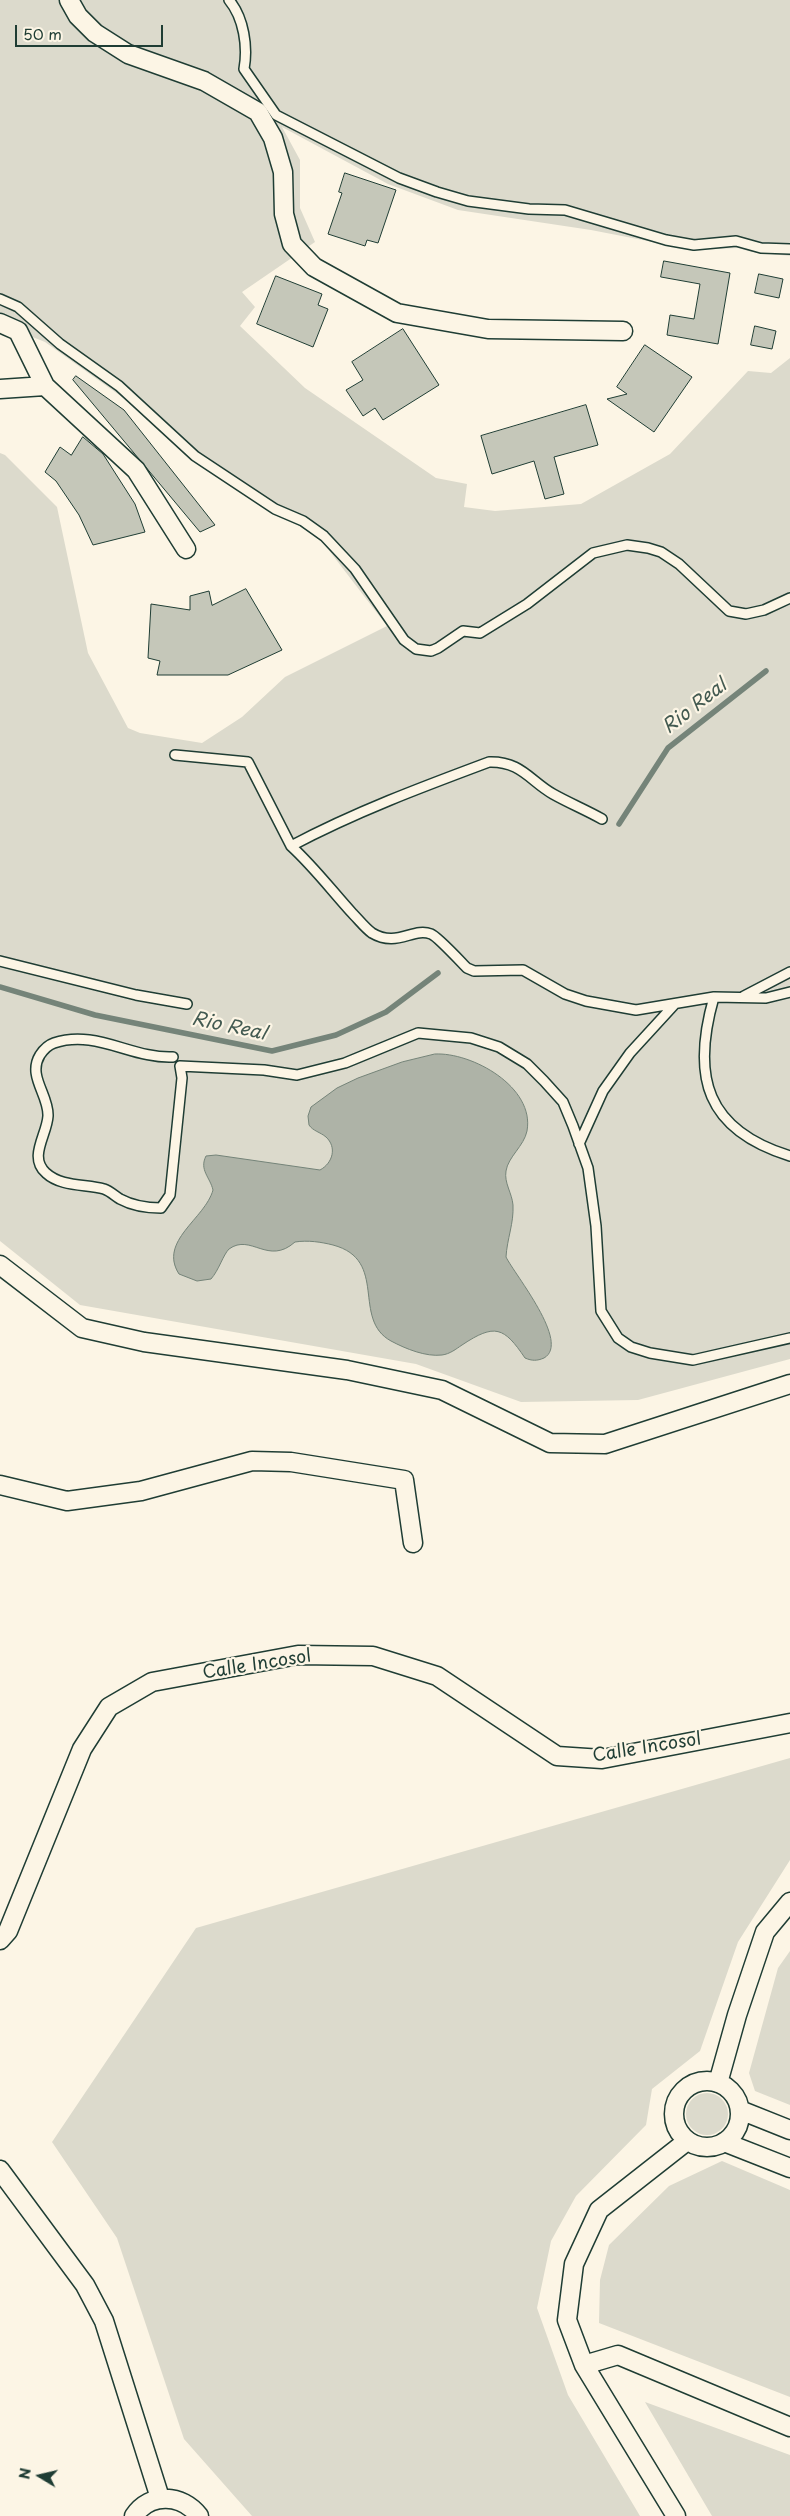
<!DOCTYPE html>
<style>
body{margin:0}
#map{position:relative;width:790px;height:2516px;overflow:hidden;background:#fcf5e5;font-family:"Playpen Sans",sans-serif}
canvas{display:block}
.north{position:absolute;left:15px;top:2451px;width:50px;height:50px;-webkit-text-stroke:4px #fcf5e5;paint-order:stroke;rotate:279deg;font-size:14px;font-weight:700;line-height:20px;text-align:center;color:#1f3d34}
.north::after{content:'';display:block;margin:auto;width:18px;height:22px;background:#1f3d34;clip-path:polygon(50% 0,100% 100%,50% 72%,0 100%)}
.scale{position:absolute;left:15px;top:25px;width:148px;height:22px;box-sizing:border-box;border:2px solid #1f3d34;border-top:0;padding-left:6px;font-size:15px;line-height:18px;white-space:nowrap;color:#1f3d34;-webkit-text-stroke:4px #fcf5e5;paint-order:stroke}
</style>
<div id="map">
<canvas width="790" height="2516"></canvas>
<div class="north">N</div>
<div class="scale">50 m</div>
</div>
<script>
const ctx = document.querySelector('canvas').getContext('2d');
ctx.lineJoin = 'round';
function paint(path, color) { ctx.fillStyle = color; ctx.fill(path, 'evenodd'); }
function strokePath(path, color, width, dash) { ctx.strokeStyle = color; ctx.lineWidth = width; ctx.lineCap = dash ? 'butt' : 'round'; ctx.setLineDash(dash || []); ctx.stroke(path); }
function label(font, color, halo, rows, align = 'center') {
  ctx.font = font + ' "Playpen Sans",sans-serif'; ctx.lineWidth = 4.5; ctx.setLineDash([]); ctx.textBaseline = 'middle'; ctx.strokeStyle = halo; ctx.fillStyle = color; for (const [text, x, y, turn = 0] of rows) {
    ctx.save(); ctx.translate(x, y); ctx.rotate((+turn || 0) * Math.PI / 180); ctx.textAlign = isNaN(turn) ? turn : align; if (halo) ctx.strokeText(text, 0, 0); ctx.fillText(text, 0, 0); ctx.restore();
  }
}
paint(new Path2D(`
 M0,0H790V256L752,252L738,248L694,250L591,230L458,210L388,184L282,127L300,160V208L315,242L242,292L255,307L240,326L305,388L436,478L467,484L464,507L495,511L581,504L670,454L748,371L771,373L790,358V1359L638,1400L521,1402L416,1364L80,1305L0,1241V453L5,455L57,507L88,653L128,728L140,733L202,743L242,717L285,677L387,626L321,540L211,469L122,397L45,342L0,324Z
 M790,1758V1860L738,1942L700,2051L652,2089L646,2125L576,2196L551,2241L537,2308L568,2395L640,2516H252L184,2439L117,2238L52,2142L196,1928Z
 M790,1951V2105L755,2091L749,2073L778,1968Z
 M686 2114a21 21 0 1 1 42 0a21 21 0 1 1-42 0Z
 M722,2161L790,2190V2397L599,2323L600,2280L609,2245L669,2186Z
 M645,2402L790,2455V2516H712Z`), '#dcdacc');
const water = new Path2D(`
 M435,1054C472,1052 535,1087 527,1131C524,1146 508,1157 506,1171C504,1183 512,1193 513,1205C514,1223 507,1239 506,1257C515,1275 571,1343 544,1358C537,1361 532,1361 525,1358C504,1327 495,1323 462,1345C456,1349 450,1354 442,1355C426,1357 406,1349 391,1341C351,1319 389,1260 333,1245C321,1242 308,1240 295,1242C268,1266 251,1233 229,1249C223,1255 219,1270 211,1279L197,1281L179,1274C158,1241 205,1219 213,1190C210,1177 199,1170 206,1156L216,1155L320,1170C333,1163 337,1147 326,1137C320,1132 313,1131 309,1125L308,1116L311,1107L337,1088L358,1078L402,1062Z`);
paint(water, '#aeb3a7');
strokePath(water, '#758479', 1);
strokePath(new Path2D(`
 M619,824L668,748L766,671
 M0,987L95,1015L272,1051L336,1035L386,1012L438,973`), '#758479', 5.5);
const building = new Path2D(`
 M345,173L396,190L378,243L367,240L365,246L328,234L342,193L339,192Z
 M664,261L730,273L718,344L667,335L670,315L694,319L700,284L661,277Z
 M759,274L783,279L779,298L755,293Z
 M276,276L322,294L318,305L328,309L313,347L257,324Z
 M755,326L776,331L772,349L751,345Z
 M403,329L439,385L383,420L375,408L363,416L346,390L363,380L352,362Z
 M645,345L692,377L654,432L607,399L627,394L617,387Z
 M76,376L124,410L215,525L200,532L73,380Z
 M586,405L598,445L554,457L564,494L545,499L534,461L492,474L481,436Z
 M83,437L103,454L135,504L145,532L93,545L79,515L56,481L45,472L60,447L71,455Z
 M246,589L282,650L228,675H157L160,661L148,658L151,604L190,610V596L209,591L212,605Z`);
paint(building, '#c5c7b9');
strokePath(building, '#1f3d34', 1);
const service = new Path2D(`
 M229,0C244,18 248,47 244,69L276,115L399,178L437,192L468,201L529,209L565,210L666,240L694,245L736,241L761,248L790,249
 M0,299L18,307L60,344L119,386L195,456L275,509L303,521L324,536L355,569L404,640L416,649L431,651L438,648L463,631L480,633L527,604L593,553L627,545L648,548L661,552L679,564L729,611L746,614L764,610L790,598
 M175,755L248,762L291,846C355,812 422,787 489,762C521,761 530,781 553,794C569,803 586,810 602,819
 M291,846C314,867 332,891 353,914C359,920 365,928 372,933C397,948 413,927 431,934C437,936 461,962 467,968L474,971L523,970L565,994L586,1001L636,1010L714,997L766,998L790,992
 M0,961L136,995L187,1004
 M744,996L790,972
 M714,997C691,1077 706,1130 790,1156
 M173,1057C132,1059 96,1029 54,1043C48,1045 44,1049 40,1055C27,1076 49,1095 48,1116C47,1135 28,1157 46,1173C61,1187 86,1184 104,1189C110,1191 115,1196 120,1199C133,1206 146,1208 161,1208L170,1195L182,1078L180,1066L264,1070L297,1075L345,1063L418,1033L471,1038L499,1047L527,1064L544,1081L563,1102L573,1126L588,1168L596,1226L601,1311L618,1338L631,1347L650,1353L693,1360L790,1338
 M579,1144L603,1091L630,1053L674,1005`);
const minor = new Path2D(`
 M69,0L78,16L95,33L128,54L204,81L258,112L273,138L283,172L284,214L292,244L314,267L397,313L488,329L623,331
 M0,323L18,331L45,386L136,470L186,549
 M0,389L45,386
 M0,1265L82,1328L144,1342L347,1370L442,1390L550,1443L605,1444L790,1384
 M0,1485L67,1501L141,1491L252,1461L291,1462L404,1480L413,1543
 M0,1940L8,1931L82,1749L109,1707L152,1682L298,1655L373,1656L437,1676L557,1756L602,1759L790,1723
 M674 2114a33 33 0 1 1 66 0a33 33 0 1 1-66 0Z
 M718,2083L737,2015L765,1932L790,1902
 M740,2110L790,2130
 M724,2142L790,2168
 M0,2170L85,2285L104,2321L160,2498
 M584,2365L618,2355L790,2427
 M134,2516C150,2492 182,2494 199,2516
 M676,2516L584,2365L567,2320L574,2264L599,2210L687,2141`);
strokePath(service, '#1f3d34', 12);
strokePath(minor, '#1f3d34', 21);
strokePath(service, '#fcf5e5', 9);
strokePath(minor, '#fcf5e5', 18);
label('18px', '#1f3d34', '#fcf5e5', [
 ["Calle Incosol",257,1665,-9],
 ["Calle Incosol",647,1748,-9]
]);
label('italic 19px', '#435a51', '#fcf5e5', [
 ["Rio Real",695,707,-38],
 ["Rio Real",229,1027,12]
]);
</script>
